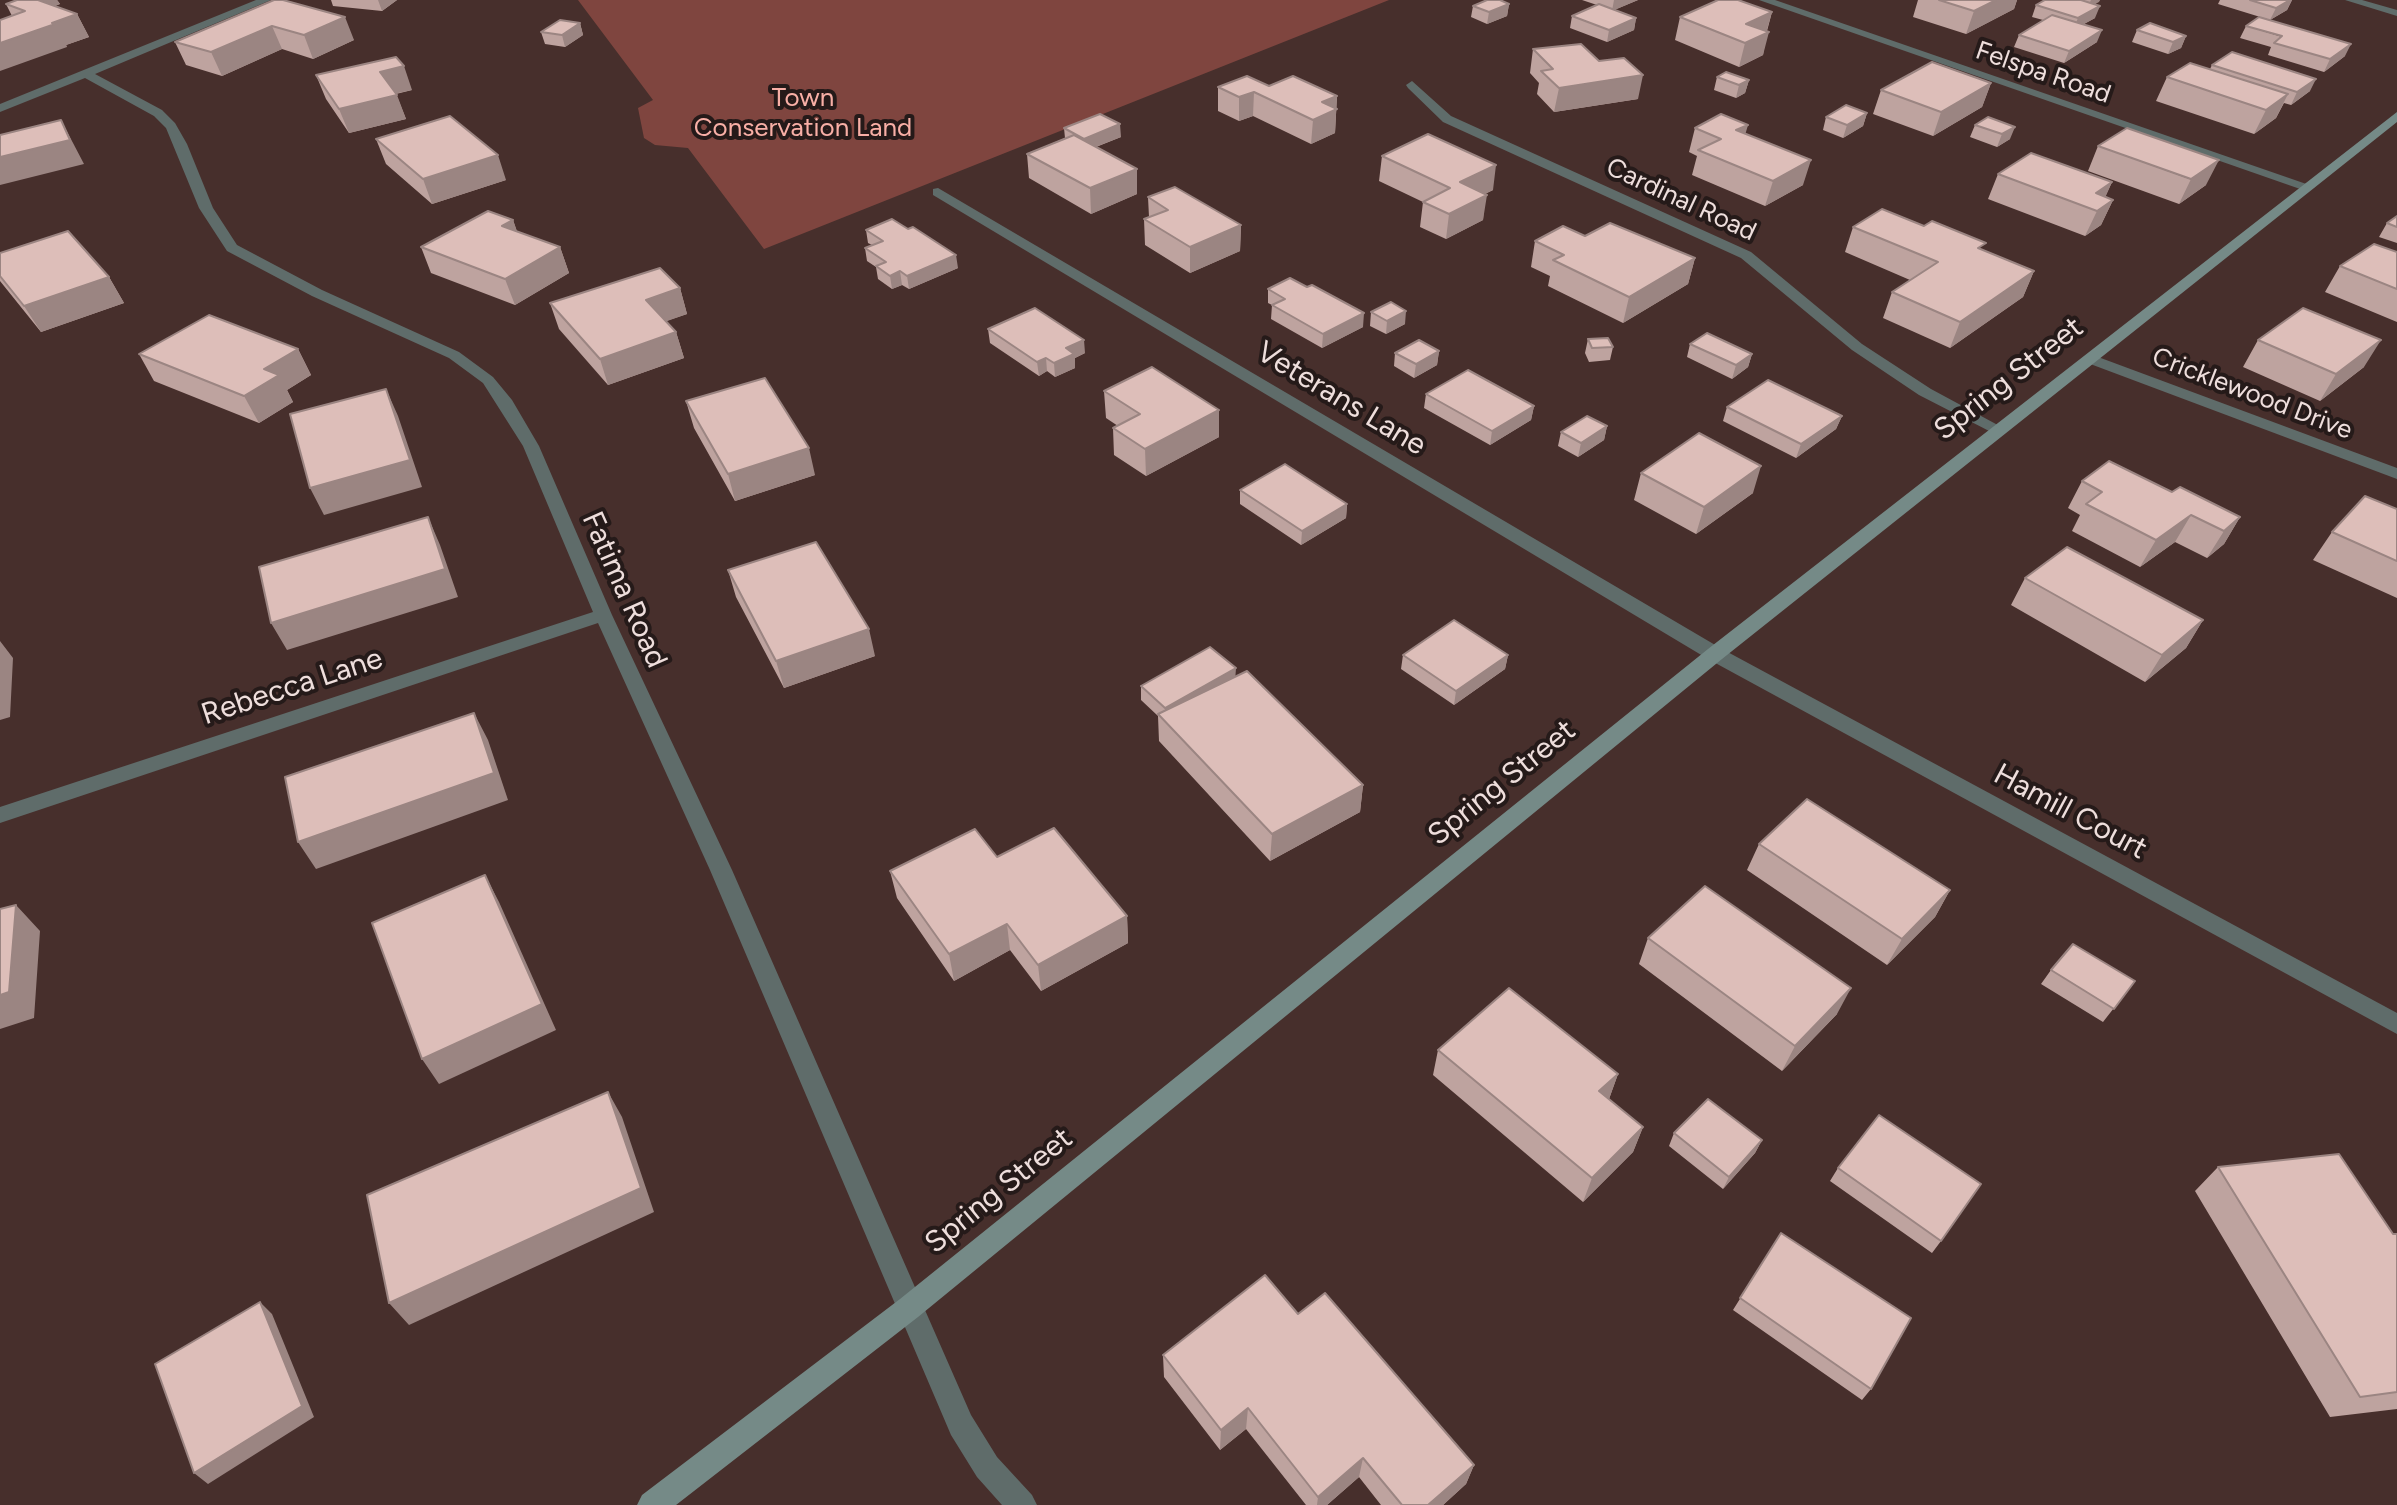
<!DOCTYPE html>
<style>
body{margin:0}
canvas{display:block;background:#472f2c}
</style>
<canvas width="2397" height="1505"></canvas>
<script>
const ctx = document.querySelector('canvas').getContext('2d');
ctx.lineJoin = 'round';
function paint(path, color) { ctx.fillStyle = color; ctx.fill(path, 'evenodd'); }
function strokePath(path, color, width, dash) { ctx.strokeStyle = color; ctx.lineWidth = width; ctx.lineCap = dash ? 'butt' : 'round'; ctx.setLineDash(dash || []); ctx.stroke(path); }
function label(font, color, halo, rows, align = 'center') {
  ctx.font = font + ' Figtree,sans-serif'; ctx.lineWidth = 8; ctx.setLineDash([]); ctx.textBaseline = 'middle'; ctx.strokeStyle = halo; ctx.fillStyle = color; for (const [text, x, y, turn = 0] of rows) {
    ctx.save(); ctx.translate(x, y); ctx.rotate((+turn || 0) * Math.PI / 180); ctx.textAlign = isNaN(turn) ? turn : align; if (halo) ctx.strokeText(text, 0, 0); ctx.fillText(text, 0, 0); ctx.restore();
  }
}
paint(new Path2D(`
 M578,0H1389L764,249L688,148L655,145L644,138L638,108L653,100Z`), '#7f453f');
paint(new Path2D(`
 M256,0H271L95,74L162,110L175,123L187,144L213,208L237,245L322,290L459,352L493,377L512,400L539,446L612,615L732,870L971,1415L997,1457L1032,1495L1037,1505H1002L977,1477L951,1435L710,870L598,623L0,823V807L593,612L523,446L483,383L449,358L312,296L227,251L199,208L166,128L154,116L85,78L0,112V104Z
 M1759,0H1775L2315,187L2303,190Z
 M2345,0H2362L2397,10V16Z
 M1412,81L1451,116L1751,252L1862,344L1931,389L2007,430L2005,433H1993L1919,395L1852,350L1741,258L1443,122L1408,88L1406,85Z
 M938,188L1722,649L2397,1013V1034L1708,659L933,195V189Z
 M2090,354L2397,468V479L2085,362V356Z`), '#5f6c6a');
paint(new Path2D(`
 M2397,112V122L1722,659L918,1317L676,1505H637L642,1495L900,1299L1708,649Z`), '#758a87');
paint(new Path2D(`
 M17,0H57L60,4L55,6L77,14L89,37L66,45L67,47L12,16L6,4Z
 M274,0L354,40L313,59L282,49L222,76L186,65L175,42Z
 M331,0H397L382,11L333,6Z
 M1582,0H1638L1614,10L1636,18L1634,30L1607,42L1570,28L1572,16L1597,5Z
 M1918,0H2017L2014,9L1966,34L1913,17Z
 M2045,0H2100L2095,4V18L2084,24L2097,42L2064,63L2014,47L2019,35L2043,20L2032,17L2036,5Z
 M2220,0H2292L2287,10L2270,20L2218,4Z
 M1509,4L1507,16L1487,24L1471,17L1473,6Z
 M1772,12L1767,31L1763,55L1739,67L1675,40L1680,17Z
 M580,23L583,35L565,47L545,44L541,32Z
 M2246,26L2345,56L2324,72L2268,55L2271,47L2240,38Z
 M2137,30L2186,36L2181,48L2168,54L2132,42Z
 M1533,49L1638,99L1554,112L1537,94L1539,83L1530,73Z
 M2212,65L2310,91L2291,105L2284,103L2276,118L2254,134L2156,101L2167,77L2210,69Z
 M316,75L412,90L396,94L406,119L349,133L326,99Z
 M1717,77L1749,80L1745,93L1736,98L1714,90Z
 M1991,83L1982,107L1933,136L1873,114L1881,90Z
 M1269,86L1337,96L1335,133L1311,144L1253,116L1239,121L1218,111V87Z
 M1867,113L1863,126L1843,138L1823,130L1826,117Z
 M1988,117L2010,139L1997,147L1970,137L1975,125Z
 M1064,128L1121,137L1096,147L1137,169V194L1091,214L1029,178L1027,154L1065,138Z
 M1695,128L1745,134L1803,185L1765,206L1692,175L1697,156L1689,152Z
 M376,139L506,180L432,204L386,164Z
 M2098,146L2206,185L2179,204L2088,171Z
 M1382,156L1493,190L1485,194L1483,220L1446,239L1420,227L1423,202L1379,181Z
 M1998,174L2112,182L2105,197L2113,200L2101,225L2085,236L1988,199Z
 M1148,197L1241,225L1240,251L1190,273L1145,245L1144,219L1149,217Z
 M2397,216V243L2379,237L2387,223Z
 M513,220L517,232L560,247L569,273L515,305L431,273L421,247Z
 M1853,227L1983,250L2034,271L2023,297L1950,348L1883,318L1892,292L1910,280L1845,252Z
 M866,230L958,268L909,289L902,285L892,289L878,279L876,267L867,261L865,248L872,245L868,243Z
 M1585,236L1695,258L1688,284L1623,323L1548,286L1550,276L1531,267L1535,241Z
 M2397,252V322L2325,292L2340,266Z
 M0,253L109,277L124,303L41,332L0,281Z
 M1307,287L1363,327L1322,348L1271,319L1272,305L1268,303V289Z
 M680,288L687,314L666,321L676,332L684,358L608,385L559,329L550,303Z
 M1371,312L1405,324L1386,334L1370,326Z
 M988,329L1085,353L1075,358V368L1055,377L1047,371L1039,376L990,343Z
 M1588,339L1613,347L1610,360L1589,362L1585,353Z
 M2258,340L2364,367L2320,401L2243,367Z
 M1690,344L1752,354L1748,367L1732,379L1687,357Z
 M298,349L311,375L287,390L293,402L259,423L154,381L139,354Z
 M1439,351L1437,365L1414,378L1394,366L1395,353Z
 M1104,391L1219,410V437L1146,476L1114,455L1113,428L1118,426L1106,418Z
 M1426,394L1534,406L1531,420L1490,445L1424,408Z
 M686,401L815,475L735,501L694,428Z
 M1727,407L1842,416L1836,429L1796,458L1723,421Z
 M1607,426L1604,440L1578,457L1558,446L1561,432Z
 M1641,473L1753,493L1696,534L1634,500Z
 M2082,481L2172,492L2240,517L2224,544L2207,558L2175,542L2140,567L2072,531L2080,515L2068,508Z
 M1240,490L1347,504L1346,518L1301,545L1240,504Z
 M2397,509V598L2313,560L2332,532Z
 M728,570L875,656L784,688L736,597Z
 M2025,578L2203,620L2186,648L2145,682L2011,605Z
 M1403,655H1508L1505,669L1454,705L1401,669Z
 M1235,677L1363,785L1360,812L1270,861L1159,741L1158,716L1141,700V686Z
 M1759,844L1950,890L1935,917L1887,965L1747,870Z
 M997,857L1127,916L1128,943L1041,991L1010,950L954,981L897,898L890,871Z
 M1648,938L1837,1014L1782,1071L1639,964Z
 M2051,970L2135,981L2103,1022L2041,984Z
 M1438,1050L1618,1074L1609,1099L1643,1127L1633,1152L1583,1202L1433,1075Z
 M1674,1133L1762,1140L1755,1153L1723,1189L1669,1146Z
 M2218,1167L2393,1234H2397V1409L2330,1417L2195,1191Z
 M1838,1168L1941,1241L1932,1253L1830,1181Z
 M1781,1233L1871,1389L1862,1400L1733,1310Z
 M1298,1314L1474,1465L1466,1484L1443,1505H1381L1359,1477L1327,1505H1306L1246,1429L1220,1450L1164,1377L1163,1355Z`), '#bea39f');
paint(new Path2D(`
 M40,0H57L60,4L45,9Z
 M378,0H397L382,11Z
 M1614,0H1638L1612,11Z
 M1996,0H2017L2014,9L1966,34L1974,11Z
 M2091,0H2100L2099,2L2087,8Z
 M2290,0H2292L2287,10L2270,20L2276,8Z
 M1509,4L1507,16L1487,24L1489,12Z
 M2100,6L2095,18L2073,30L2078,18Z
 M1772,12L1766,33L1769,32L1763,55L1739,67L1745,43L1746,24Z
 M77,14L89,37L66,45L67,47L0,71V43Z
 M345,17L354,40L313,59L304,35Z
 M1636,18L1634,30L1607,42L1609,30Z
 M580,23L583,35L565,47L562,35Z
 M272,26L282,49L222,76L211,52Z
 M2102,30L2097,42L2064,63L2069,51Z
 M2186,36L2181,48L2168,54L2173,42Z
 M2351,44L2345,56L2324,72L2330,59Z
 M404,66L412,90L389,95L380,72Z
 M1643,75L1638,99L1554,112L1559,88Z
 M2316,79L2310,91L2291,105L2297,92Z
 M1749,80L1745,93L1736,98L1739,85Z
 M1991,83L1982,107L1933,136L1941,112Z
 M1254,92L1253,116L1239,121V97Z
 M2288,94L2276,118L2254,134L2266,110Z
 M397,95L406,119L349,133L339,109Z
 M1337,96L1335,133L1311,144L1313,120L1322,102Z
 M1867,113L1863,126L1843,138L1847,125Z
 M61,120L84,164L0,185V157Z
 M1120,124L1121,137L1085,151L1084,139Z
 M1748,125L1741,149L1736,130Z
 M2015,127L2010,139L1997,147L2002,134Z
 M498,155L506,180L432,204L423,179Z
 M1811,160L1803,185L1765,206L1773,181Z
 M2219,160L2206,185L2179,204L2191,179Z
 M1496,165L1493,190L1457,207L1460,182Z
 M1137,169V194L1091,214L1090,188Z
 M2112,182L2101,207L2096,193Z
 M1487,195L1483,220L1446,239L1449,214Z
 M2113,200L2101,225L2085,236L2097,211Z
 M513,220L522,245L502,226Z
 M1241,225L1240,251L1190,273V247Z
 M560,247L569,273L515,305L505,279Z
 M956,255L958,268L909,289L907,276Z
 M1695,258L1688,284L1623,323L1629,297Z
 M900,271L902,285L892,289L890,276Z
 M2034,271L2023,297L1950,348L1960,322Z
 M109,277L124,303L41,332L24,306Z
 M680,288L687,314L653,326L646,300Z
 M1406,311L1405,324L1386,334L1387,321Z
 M1364,313L1363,327L1322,348L1323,334Z
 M676,332L684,358L608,385L600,359Z
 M1084,340L1085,353L1075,358V368L1055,377L1054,363L1066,348Z
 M2381,340L2364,367L2320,401L2336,374Z
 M298,349L311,375L287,390L293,402L259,423L244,396L264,369Z
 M1439,351L1437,365L1414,378L1416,364Z
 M1752,354L1748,367L1732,379L1736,365Z
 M1046,358L1047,371L1039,376L1037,362Z
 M386,389L398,416L422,487L324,515L310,488Z
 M1534,406L1531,420L1490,445L1492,431Z
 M1219,410V437L1146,476L1145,449Z
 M1842,416L1836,429L1796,458L1801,444Z
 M1607,426L1604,440L1578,457L1581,443Z
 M809,448L815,475L735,501L728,474Z
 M1761,466L1753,493L1696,534L1704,507Z
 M1347,504L1346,518L1301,545L1302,531Z
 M2191,515L2175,542L2140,567L2156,540Z
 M428,517L440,545L458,597L287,650L271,623Z
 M2240,517L2224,544L2207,558L2224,531Z
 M2203,620L2186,648L2145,682L2162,655Z
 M869,629L875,656L784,688L776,661Z
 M0,641L13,658L10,717L0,720Z
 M1508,655L1505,669L1454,705L1456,691Z
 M1236,668L1235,682L1165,722V708Z
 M474,713L488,740L508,800L316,869L298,842Z
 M1363,785L1360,812L1270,861L1272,834Z
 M485,875L499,902L556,1030L439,1084L422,1059Z
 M1950,890L1935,917L1887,965L1902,939Z
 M16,905L40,931L34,1018L0,1029V995Z
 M1127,916L1128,943L1041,991L1038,965Z
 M1007,924L1010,950L954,981L949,954Z
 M1851,988L1837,1014L1782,1071L1795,1046Z
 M1618,1074L1609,1099L1599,1091Z
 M608,1092L622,1117L654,1212L409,1325L389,1303Z
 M1643,1127L1633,1152L1583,1202L1592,1178Z
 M1762,1140L1755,1153L1723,1189L1729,1177Z
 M260,1302L272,1314L314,1417L208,1484L194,1473Z
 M1248,1408L1246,1429L1220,1450L1221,1430Z
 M1363,1458L1359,1477L1327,1505H1317L1318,1497Z
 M1474,1465L1466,1484L1443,1505H1428Z`), '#9b8582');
const building = new Path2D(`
 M17,0H38L77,14L52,23L55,24L0,43V20L25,11L6,4Z
 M274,0H283L345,17L304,35L272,26L211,52L175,42Z
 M1487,0H1500L1509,4L1489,12L1473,6Z
 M1718,0H1738L1772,12L1746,24L1769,32L1745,43L1680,17Z
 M1939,0H1996L1974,11Z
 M2045,0H2081L2100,6L2078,18L2036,5Z
 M2250,0H2290L2276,8Z
 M1599,4L1636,18L1609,30L1572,16Z
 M2052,15L2102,30L2069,51L2019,35Z
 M2259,17L2351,44L2330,59L2274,43L2282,36L2246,26Z
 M560,20L580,23L562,35L541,32Z
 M2150,23L2186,36L2173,42L2137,30Z
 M1581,44L1599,61L1624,58L1643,75L1559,88L1541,71L1553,69L1533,49Z
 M2232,52L2316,79L2297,92L2212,65Z
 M396,57L404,66L380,72L397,95L339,109L316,75Z
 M1932,62L1991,83L1941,112L1881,90Z
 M2190,63L2288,94L2266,110L2167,77Z
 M1726,72L1749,80L1739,85L1717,77Z
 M1247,76L1269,86L1293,76L1337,96L1322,102L1337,109L1313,120L1254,92L1239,97L1218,87Z
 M1846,105L1867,113L1847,125L1826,117Z
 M1100,114L1120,124L1084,139L1064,128Z
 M1721,114L1748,125L1736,130L1811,160L1773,181L1698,150L1721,139L1695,128Z
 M450,116L498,155L423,179L376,139Z
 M1988,117L2015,127L2002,134L1975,125Z
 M61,120L70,140L0,157V135Z
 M2127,128L2219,160L2191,179L2098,146Z
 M1428,134L1496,165L1460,182L1487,195L1449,214L1423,202L1450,188L1382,156Z
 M1074,135L1137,169L1090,188L1027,154Z
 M2031,153L2112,182L2096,193L2113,200L2097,211L1998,174Z
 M1175,187L1241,225L1190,247L1144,219L1168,210L1148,197Z
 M1882,209L1924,226L1932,221L1986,243L1978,248L2034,271L1960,322L1892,292L1938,262L1853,227Z
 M488,211L513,220L502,226L560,247L505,279L421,247Z
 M2397,216V227L2387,223Z
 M892,219L908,229L913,227L956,255L907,276L900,271L890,276L876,266L886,262L865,248L883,241L866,230Z
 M1610,223L1695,258L1629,297L1553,260L1564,255L1535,241L1563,226L1585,236Z
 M68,231L109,277L24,306L0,276V253Z
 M2374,244L2397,252V289L2340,266Z
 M660,268L680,288L646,300L676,332L600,359L550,303Z
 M1290,278L1307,287L1312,285L1364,313L1323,334L1272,305L1285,299L1268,289Z
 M1391,302L1406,311L1387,321L1371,312Z
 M1035,308L1084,340L1066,348L1074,354L1054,363L1046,358L1037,362L988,329Z
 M2303,308L2381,340L2336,374L2258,340Z
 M209,315L298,349L264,369L279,375L244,396L139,354Z
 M1707,333L1752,354L1736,365L1690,344Z
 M1608,338L1613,347L1592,348L1588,339Z
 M1419,340L1439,351L1416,364L1395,353Z
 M1152,367L1219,410L1145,449L1113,428L1140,414L1104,391Z
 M1468,370L1534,406L1492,431L1426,394Z
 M765,378L809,448L728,474L686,401Z
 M1768,380L1842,416L1801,444L1727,407Z
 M386,389L410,460L310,488L290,414Z
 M1587,416L1607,426L1581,443L1561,432Z
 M1699,433L1761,466L1704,507L1641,473Z
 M2109,461L2172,492L2180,487L2240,517L2224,531L2191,515L2156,540L2086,504L2102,492L2082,481Z
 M1285,464L1347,504L1302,531L1240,490Z
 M2365,496L2397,509V561L2332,532Z
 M428,517L445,569L271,623L259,567Z
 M816,542L869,629L776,661L728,570Z
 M2067,547L2203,620L2162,655L2025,578Z
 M1454,620L1508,655L1456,691L1403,655Z
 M1210,647L1236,668L1165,708L1141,686Z
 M1247,671L1363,785L1272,834L1158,714Z
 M474,713L494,773L298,842L285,777Z
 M1807,799L1950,890L1902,939L1759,844Z
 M1054,828L1127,916L1038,965L1007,924L949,954L890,871L975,829L997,857Z
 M485,875L542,1004L422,1059L372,923Z
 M1705,886L1851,988L1795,1046L1648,938Z
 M16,905L9,992L0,995V909Z
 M2073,944L2135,981L2114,1009L2051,970Z
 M1509,988L1618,1074L1599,1091L1643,1127L1592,1178L1438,1050Z
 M608,1092L641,1188L389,1303L367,1195Z
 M1708,1099L1762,1140L1729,1177L1674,1133Z
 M1879,1115L1981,1184L1941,1241L1838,1168Z
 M2339,1154L2393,1234H2397V1392L2360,1397L2218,1167Z
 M1781,1233L1911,1318L1871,1389L1740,1298Z
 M1265,1275L1298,1314L1325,1293L1474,1465L1428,1505H1402L1363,1458L1318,1497L1248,1408L1221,1430L1163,1355Z
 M260,1302L302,1406L194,1473L155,1364Z`);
paint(building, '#ddbeb9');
strokePath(building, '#9b8582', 2);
label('26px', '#eededc', '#251a19', [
 ["Felspa Road",2043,73,19],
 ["Cardinal Road",1681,200,25],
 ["Cricklewood Drive",2252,394,21]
]);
label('26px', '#f8afa6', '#251a19', [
 ["Town",803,98],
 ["Conservation Land",803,128]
]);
label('30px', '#eededc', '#251a19', [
 ["Spring Street",2009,379,-38],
 ["Veterans Lane",1341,399,31],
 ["Fatima Road",624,590,66],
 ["Rebecca Lane",292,687,-18],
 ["Spring Street",1502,783,-39],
 ["Hamill Court",2070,812,28],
 ["Spring Street",999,1191,-39]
]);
</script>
